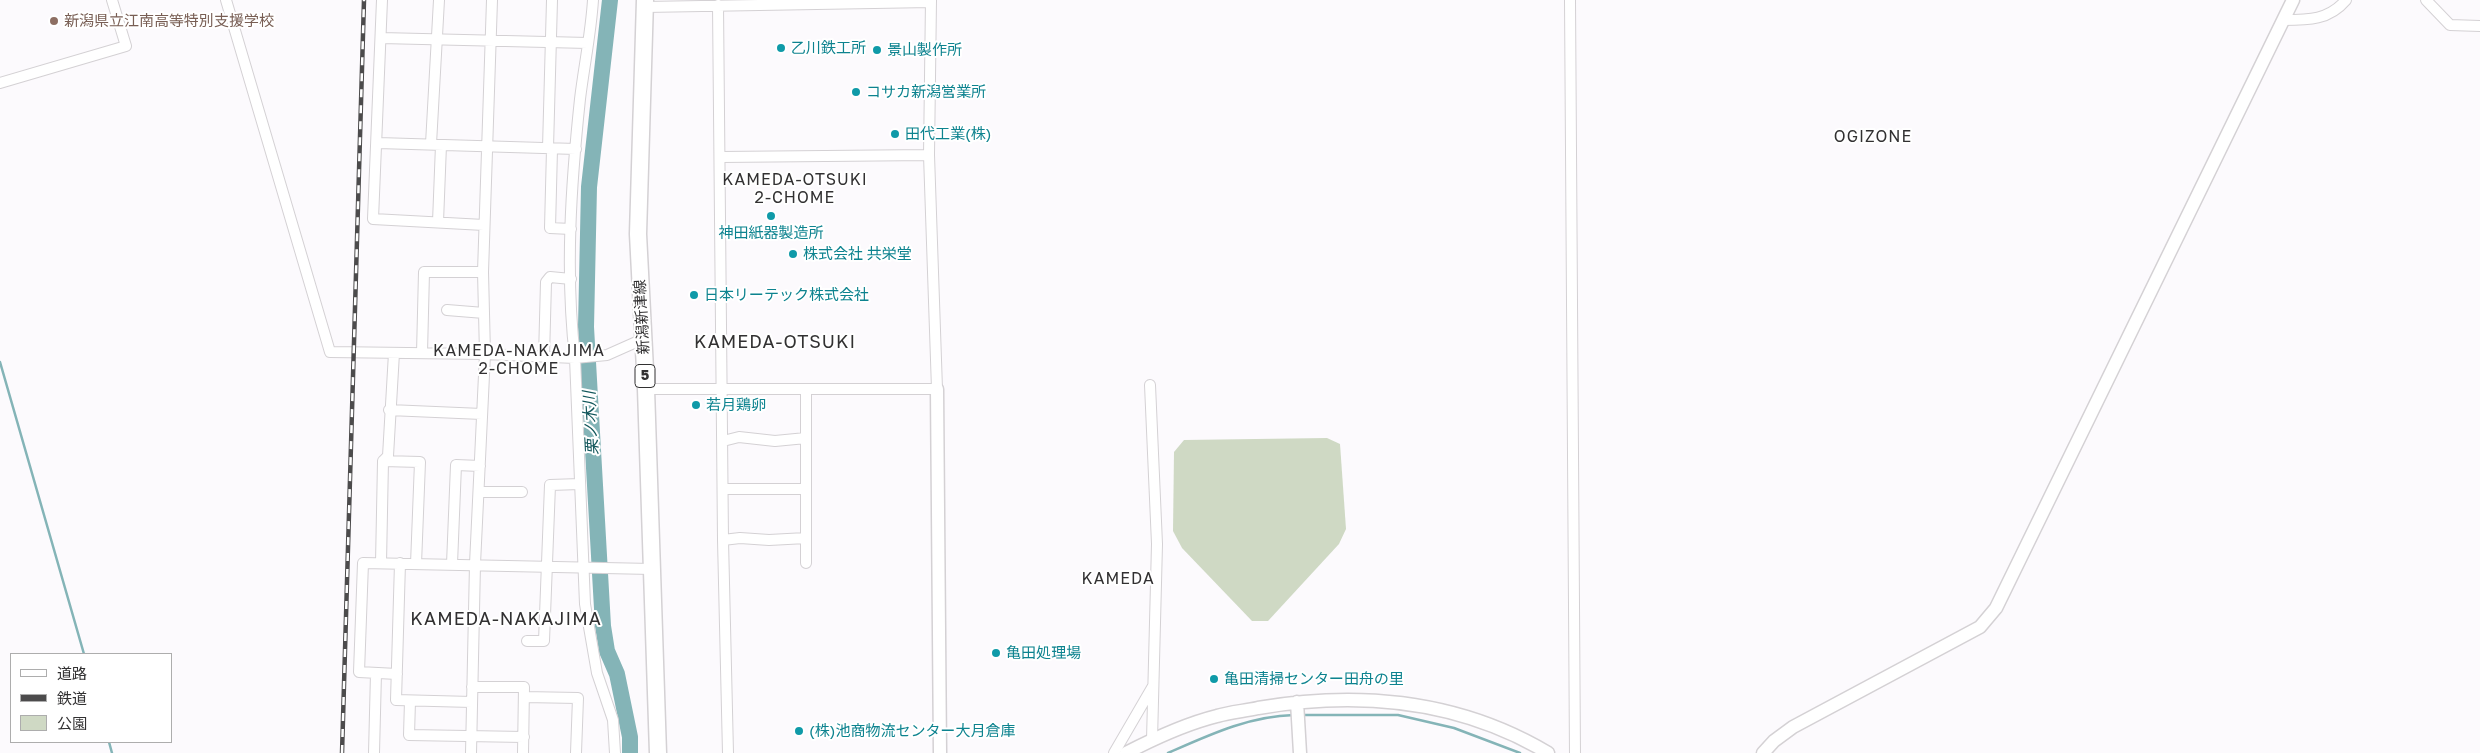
<!DOCTYPE html>
<meta charset="utf-8">
<style>
body{margin:0}
#map{position:relative;width:2480px;height:753px;overflow:hidden;background:#fcfafd;font-family:"Golos Text","Noto Sans JP",sans-serif}
canvas{display:block}
.legend{position:absolute;left:10px;top:653px;width:162px;height:90px;box-sizing:border-box;background:#fff;border:1px solid #adadad;margin:0;padding:6px 9px;list-style:none;font-size:15px;color:#323132}
.legend li{display:flex;align-items:center;gap:10px;height:25px}
.legend b{width:25px;border:1px solid #adadad}
</style>
<div id="map">
<canvas width="2480" height="753"></canvas>
<ul class="legend">
<li><b style="height:6px;background:#fff"></b>道路</li>
<li><b style="height:6px;background:#4c4b4c"></b>鉄道</li>
<li><b style="height:14px;background:#cfd9c4"></b>公園</li>
</ul>
</div>
<script>
const ctx = document.querySelector('canvas').getContext('2d');
ctx.lineJoin = 'round';
function paint(path, color) { ctx.fillStyle = color; ctx.fill(path, 'evenodd'); }
function strokePath(path, color, width, dash) { ctx.strokeStyle = color; ctx.lineWidth = width; ctx.lineCap = dash ? 'butt' : 'round'; ctx.setLineDash(dash || []); ctx.stroke(path); }
function label(font, color, halo, rows, align = 'center') {
  ctx.font = font + ' "Golos Text","Noto Sans JP",sans-serif'; ctx.lineWidth = 4; ctx.setLineDash([]); ctx.textBaseline = 'middle'; ctx.strokeStyle = halo; ctx.fillStyle = color; for (const [text, x, y, turn = 0] of rows) {
    ctx.save(); ctx.translate(x, y); ctx.rotate((+turn || 0) * Math.PI / 180); ctx.textAlign = isNaN(turn) ? turn : align; if (halo) ctx.strokeText(text, 0, 0); ctx.fillText(text, 0, 0); ctx.restore();
  }
}
paint(new Path2D(`
 M1327,438L1340,444L1346,529L1339,544L1268,621H1252L1182,548L1173,531L1174,452L1184,440Z`), '#cfd9c4');
strokePath(new Path2D(`
 M0,362L84,654
 M1302,715H1398L1454,728L1520,753
 M109,742L112,753
 M1168,753C1209,735 1249,716 1294,715`), '#84b4b7', 2.5);
strokePath(new Path2D(`
 M610,0L589,187L586,327L603,626L607,651L617,674L630,737V753`), '#84b4b7', 16);
const minor = new Path2D(`
 M226,0L330,352L485,354L575,358L607,355L643,339
 M382,0L373,219L484,225
 M593,0C591,33 584,66 580,99C571,184 565,272 575,358L585,604L597,673L613,720L615,753
 M1570,0L1575,753
 M2426,0L2450,25L2480,26
 M718,5L723,540L728,753
 M645,7L931,2
 M2283,20C2309,20 2329,20 2346,0
 M381,38L588,43
 M0,83L126,46L112,0
 M378,143L576,149
 M431,144L439,0
 M548,148L552,0
 M552,149L550,228L571,229
 M721,157L929,155
 M438,222L441,145
 M447,310L484,313
 M422,353L424,272H483
 M544,357L546,282L550,277L571,279
 M1150,385L1157,544L1152,740
 M646,389H937L929,155L931,0
 M806,390V563
 M389,410L482,414
 M723,441L739,437L775,441L806,438
 M383,461L420,462L416,564
 M723,489H806
 M479,492H522
 M723,540L740,538L769,540L806,538
 M381,563L383,461L388,456L394,353
 M400,563L396,700L472,702
 M452,564L456,465L480,466
 M527,641H544L550,485L580,484
 M397,674L359,672L363,563L652,569
 M472,687H524L523,753
 M524,697L578,698L576,753
 M410,701L409,735L524,737
 M374,753L376,673
 M471,753L475,564L485,354L483,272L492,0
 M1114,753L1153,686`);
const tertiary = new Path2D(`
 M937,389L940,753
 M1297,702L1300,753
 M1126,753C1155,738 1185,724 1217,716C1230,712 1245,711 1258,708C1358,691 1459,700 1548,753
 M1763,753L1774,741L1793,727L1980,627L1996,608L2293,0`);
const primary = new Path2D(`
 M645,0L638,234L646,389L658,753`);
strokePath(minor, '#d4d1d4', 12);
strokePath(tertiary, '#d4d1d4', 15);
strokePath(primary, '#d4d1d4', 19);
strokePath(minor, '#fff', 10);
strokePath(tertiary, '#fff', 12);
strokePath(primary, '#fff', 16);
const rail = new Path2D(`
 M342,753L364,0`);
strokePath(rail, '#4c4b4c', 4.5);
strokePath(rail, '#fff', 2.5, [8]);
for (const [x, y, r, color] of [
 [54,21,5,"#8d6e63"],
 [781,48,5,"#0f9aa8"],
 [877,50,5,"#0f9aa8"],
 [856,92,5,"#0f9aa8"],
 [895,134,5,"#0f9aa8"],
 [771,216,5,"#0f9aa8"],
 [793,254,5,"#0f9aa8"],
 [694,295,5,"#0f9aa8"],
 [696,405,5,"#0f9aa8"],
 [996,653,5,"#0f9aa8"],
 [1214,679,5,"#0f9aa8"],
 [799,731,5,"#0f9aa8"]
]) { const dot = new Path2D(); dot.arc(x, y, r, 0, 2 * Math.PI); ctx.fillStyle = color; ctx.fill(dot); strokePath(dot, '#fff', 2); }
for (const [x, y, w] of [
 [645,376,20]
]) { const box = new Path2D(); box.roundRect(x - w / 2, y - 11.5, w, 23, 4); ctx.fillStyle = '#fff'; ctx.fill(box); strokePath(box, '#323132', 1); }
label('bold 14px', '#323132', null, [
 ["5",645,376]
]);
label('15px', '#785e54', '#fff', [
 ["新潟県立江南高等特別支援学校",64,21]
], 'left');
label('15px', '#0d838f', '#fff', [
 ["乙川鉄工所",791,48],
 ["景山製作所",887,50],
 ["コサカ新潟営業所",866,92],
 ["田代工業(株)",905,134],
 ["神田紙器製造所",771,233,"center"],
 ["株式会社 共栄堂",803,254],
 ["日本リーテック株式会社",704,295],
 ["若月鶏卵",706,405],
 ["亀田処理場",1006,653],
 ["亀田清掃センター田舟の里",1224,679],
 ["(株)池商物流センター大月倉庫",809,731]
], 'left');
label('15px', '#323132', '#fff', [
 ["新潟新津線",642,317,-93]
]);
ctx.letterSpacing = '1px';
label('16px', '#323132', '#fff', [
 ["OGIZONE",1873,137],
 ["KAMEDA-OTSUKI",795,180],
 ["2-CHOME",795,198],
 ["KAMEDA-NAKAJIMA",519,351],
 ["2-CHOME",519,369],
 ["KAMEDA",1118,579]
]);
ctx.letterSpacing = '0px';
label('italic 16px', '#11565a', '#fff', [
 ["栗ノ木川",591,423,-93]
]);
ctx.letterSpacing = '1px';
label('18px', '#323132', '#fff', [
 ["KAMEDA-OTSUKI",775,342],
 ["KAMEDA-NAKAJIMA",506,619]
]);
ctx.letterSpacing = '0px';
</script>
